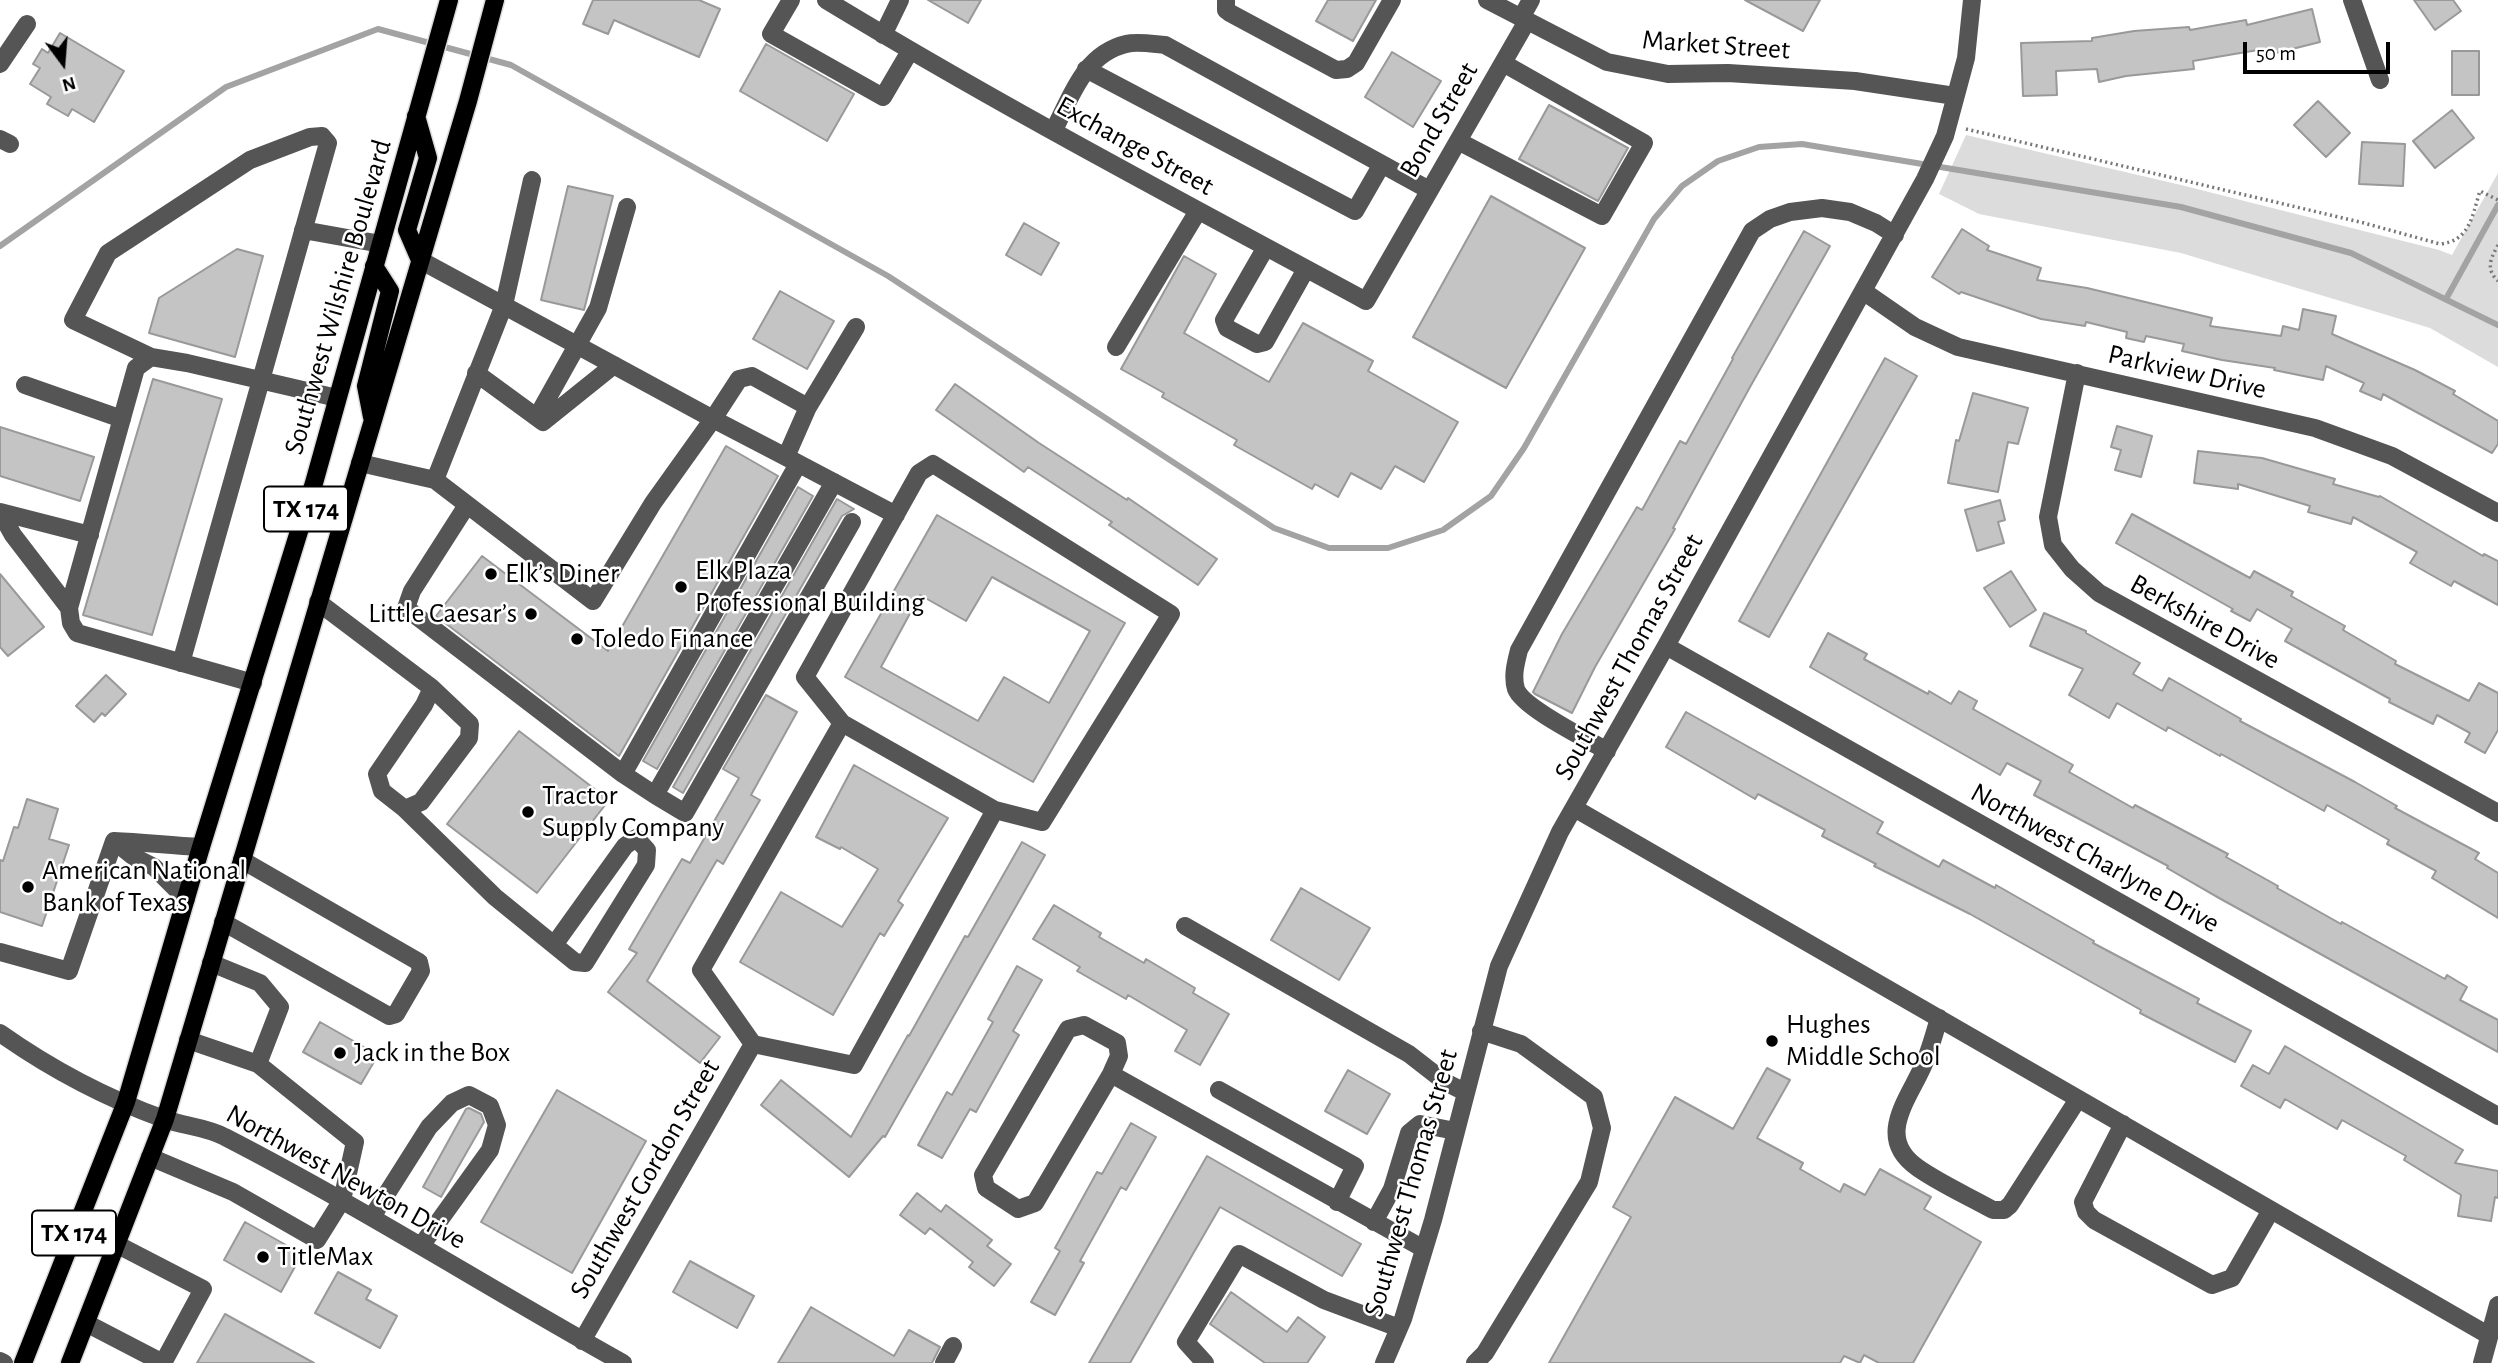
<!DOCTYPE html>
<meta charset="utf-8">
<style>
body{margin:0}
#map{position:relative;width:2498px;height:1363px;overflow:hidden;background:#fff;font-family:"Alegreya Sans",sans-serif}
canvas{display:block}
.north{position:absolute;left:28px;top:28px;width:70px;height:70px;-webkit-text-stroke:5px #fff;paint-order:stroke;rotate:164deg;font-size:19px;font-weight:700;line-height:28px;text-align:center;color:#000}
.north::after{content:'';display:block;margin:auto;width:24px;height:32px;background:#000;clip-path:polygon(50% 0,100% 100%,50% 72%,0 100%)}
.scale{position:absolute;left:2243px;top:42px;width:147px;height:32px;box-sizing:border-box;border:4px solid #000;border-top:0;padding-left:9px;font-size:21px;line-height:24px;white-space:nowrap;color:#000;-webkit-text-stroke:5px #fff;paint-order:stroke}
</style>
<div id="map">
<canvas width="2498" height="1363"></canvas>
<div class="north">N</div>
<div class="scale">50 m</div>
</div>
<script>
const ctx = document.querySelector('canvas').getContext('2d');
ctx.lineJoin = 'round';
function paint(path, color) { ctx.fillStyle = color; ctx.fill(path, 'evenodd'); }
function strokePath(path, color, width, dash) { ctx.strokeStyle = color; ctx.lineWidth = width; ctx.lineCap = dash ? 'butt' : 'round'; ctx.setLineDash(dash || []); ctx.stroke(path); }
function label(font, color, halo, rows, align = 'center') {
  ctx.font = font + ' "Alegreya Sans",sans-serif'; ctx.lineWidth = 5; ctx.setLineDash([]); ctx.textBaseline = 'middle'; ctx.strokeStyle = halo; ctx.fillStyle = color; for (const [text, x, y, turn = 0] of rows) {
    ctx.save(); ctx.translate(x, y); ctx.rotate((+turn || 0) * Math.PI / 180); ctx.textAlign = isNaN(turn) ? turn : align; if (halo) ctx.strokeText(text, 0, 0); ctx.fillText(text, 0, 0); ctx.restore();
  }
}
paint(new Path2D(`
 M1966,135L2181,185L2439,250L2452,255L2498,173V367L2430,328L2181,253L1979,214L1939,194Z`), '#dcdcdc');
strokePath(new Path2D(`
 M0,246L226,87L378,29L511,65L888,276L1274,528L1329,548H1388L1443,530L1491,496L1524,448L1654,219L1682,186L1718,161L1759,147L1802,144L2181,207L2351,253L2498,325
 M2446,299L2498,205`), '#a3a3a3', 6);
const building = new Path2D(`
 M593,0H699L720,9L699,57L614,20L608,34L583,24Z
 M928,0H981L968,23Z
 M1328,0H1376L1353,41L1316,21Z
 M1745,0H1820L1803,31Z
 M2414,0H2453L2461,11L2435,30Z
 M2312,9L2320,42L2272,54L2270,48L2193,61L2194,69L2126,76L2099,82L2097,69L2056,71L2057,95L2023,96L2021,43L2092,41V38L2134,31L2189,27L2190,30L2246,20L2247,25Z
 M60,33L124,71L94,122L72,109L68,116L47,104L51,97L30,84L40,68L33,64L42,49L48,53Z
 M766,44L854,94L827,141L740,91Z
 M2452,51H2479V95H2452Z
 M1392,52L1441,81L1413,127L1365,97Z
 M2318,101L2350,133L2326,157L2294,125Z
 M1549,105L1628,148L1598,201L1519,159Z
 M2452,110L2474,138L2435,168L2413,141Z
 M2362,142L2405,144L2403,186L2359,184Z
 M568,186L613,196L584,310L541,300Z
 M1491,196L1585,248L1506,388L1413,337Z
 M1024,223L1059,243L1041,275L1006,255Z
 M1962,229L1989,246L1987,250L2041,268L2037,280L2087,288L2212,318L2210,326L2281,336L2283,326L2299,330L2303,309L2336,316L2332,334L2415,370L2455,391L2453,394L2498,421V444L2492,453L2383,394L2381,400L2360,391L2364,383L2326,366L2323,380L2274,370L2275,368L2222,360L2182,351L2184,344L2146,336L2144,342L2126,338L2127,332L2086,322L2085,326L2041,319L1961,292L1959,294L1932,277Z
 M1804,231L1830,246L1750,387L1673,528L1675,529L1595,667L1572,713L1535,694L1533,692L1562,634L1637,507L1642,510L1680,441L1686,444L1733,359L1732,358Z
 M237,249L263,256L235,357L149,333L159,298Z
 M1184,256L1216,274L1184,333L1269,382L1303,323L1373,361L1368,371L1458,422L1424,482L1395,466L1381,489L1351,473L1338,497L1315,484L1312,489L1234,445L1237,440L1162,397L1164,393L1121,369Z
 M780,291L834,321L807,369L753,339Z
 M1885,358L1917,376L1769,637L1739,621Z
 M153,379L222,399L152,635L83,615Z
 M955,384L1039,443L1127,500L1128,498L1217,559L1198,585L1109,525L1112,522L1028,467L1024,472L936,410Z
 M1973,393L2028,408L2018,444L2008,442L1998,492L1948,483L1956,440L1959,441Z
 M2117,426L2152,436L2141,477L2115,470L2121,450L2111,447Z
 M0,427L94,457L80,501L0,476Z
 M726,446L778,476L619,756L436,616L482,556L608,651Z
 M2198,451L2262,458L2335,479L2333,484L2379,497L2380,496L2483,556L2484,554L2498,561V605L2454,581L2451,586L2410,563L2417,552L2353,517L2351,524L2308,512L2310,506L2238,484V489L2194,483Z
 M798,487L813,496L657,769L643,761Z
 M837,499L854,509L842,516L683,793L673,787Z
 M2000,500L2005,520L1998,522L2004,543L1977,551L1965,510Z
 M2132,514L2250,578L2254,571L2293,592L2291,596L2345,626L2343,630L2396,661L2395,664L2469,701L2479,683L2498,693V730L2485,753L2465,742L2470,733L2437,715L2433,724L2389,702L2390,699L2285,641L2292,629L2257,609L2250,621L2231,611L2233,609L2116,543Z
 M937,515L1125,623L1033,782L845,677ZM992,577L1090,631L1049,703L1004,677L978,721L881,667L920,595L966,621Z
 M2011,571L2036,610L2010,627L1984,588Z
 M0,574L44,627L8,656L0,647Z
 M2044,613L2086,631V633L2140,663L2133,674L2162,691L2169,678L2241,719L2240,721L2355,782L2397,806L2395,808L2479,853L2475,859L2498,873V918L2432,878L2436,871L2387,844L2389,840L2327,805L2324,811L2221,754L2220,756L2168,727L2166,731L2117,703L2109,718L2069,695L2083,669L2030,646Z
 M1828,633L1867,654L1864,659L1928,694L1929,691L1951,704L1959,691L1977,701L1973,709L2073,765L2069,772L2133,808L2135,805L2228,854L2226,857L2278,886L2277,888L2341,924L2342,922L2445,979L2447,975L2467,987L2460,1000L2498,1020V1052L2219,898L2167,868L2168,866L2034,795L2041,781L2007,763L2000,775L1810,667Z
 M106,675L126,694L105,716L102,713L94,722L76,706Z
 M766,695L797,712L751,795L760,800L723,864L717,860L647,981L720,1037L700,1063L608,992L637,953L629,949L682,859L690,863L739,778L723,769Z
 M1686,712L1883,822L1877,833L1939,867L1943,860L1995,888L1996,885L2094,941L2093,943L2199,999L2197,1003L2251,1031L2235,1062L2140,1013L2141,1010L1970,914L1874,866L1876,864L1822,836L1825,830L1758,794L1755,799L1666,747Z
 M519,731L609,800L537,893L447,824Z
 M854,765L948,818L898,901L903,905L884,936L880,933L833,1015L740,962L781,892L842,927L878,869L841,847L840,849L816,837Z
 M27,799L58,809L49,839L69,845L42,926L0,912V860L3,861L14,827L18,828Z
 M1022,842L1045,855L885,1137L883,1136L849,1177L761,1105L781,1080L851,1137L908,1035L909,1036L965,936L968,937Z
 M1301,888L1370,928L1339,980L1271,940Z
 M1054,905L1101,933L1099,937L1144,963L1146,959L1195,988L1193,993L1229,1014L1200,1065L1175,1051L1187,1030L1128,995L1126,999L1077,971L1080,967L1033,939Z
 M1017,966L1042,980L1013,1031L1019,1035L976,1112L970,1109L942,1158L918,1145L947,1092L952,1095L993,1022L988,1019Z
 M320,1022L378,1055L361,1084L303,1052Z
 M2285,1046L2463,1150L2455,1163L2498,1171V1198L2495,1197L2491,1221L2458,1216L2461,1195L2404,1160L2406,1156L2342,1120L2337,1129L2285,1099L2280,1108L2241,1086L2253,1065L2269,1074Z
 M1767,1068L1790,1080L1757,1138L1803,1163L1800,1169L1840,1192L1844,1184L1865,1195L1880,1169L1931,1197L1924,1209L1981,1242L1913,1363H1879L1864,1355L1860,1363L1844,1356L1840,1363H1549L1631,1217L1613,1207L1675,1097L1733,1129Z
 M1348,1070L1390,1094L1367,1134L1325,1111Z
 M557,1090L646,1141L572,1273L481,1222Z
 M469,1108L481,1114L484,1122L441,1197L423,1187L466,1109Z
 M1131,1123L1156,1137L1126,1190L1121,1187L1080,1261L1084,1263L1055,1315L1031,1302L1060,1251L1055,1248L1097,1172L1102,1174Z
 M1207,1156L1361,1244L1342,1276L1220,1207L1130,1363H1089Z
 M917,1193L941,1212L946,1205L992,1240L987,1246L1011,1264L994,1286L969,1267L973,1262L930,1228L925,1234L900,1215Z
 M245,1222L302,1254L281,1292L224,1260Z
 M690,1261L754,1296L737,1328L673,1292Z
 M338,1272L371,1290L366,1299L397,1316L380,1348L315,1313Z
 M1231,1292L1287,1332L1298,1317L1325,1337L1307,1363H1265L1210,1324Z
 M811,1307L894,1356L909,1330L940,1347L932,1363H778Z
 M225,1314L314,1363H197Z`);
paint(building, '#c4c4c4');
strokePath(building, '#999', 2);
const major = new Path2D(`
 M416,116L428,158L407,230L420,260
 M372,417L366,386L390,291L374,266
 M23,1363L126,1102L201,847L314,483L449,0
 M70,1363L165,1119L468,101L495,0`);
strokePath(major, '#dbdbdb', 21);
strokePath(new Path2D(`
 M1966,129L2364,223L2440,244C2470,241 2472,216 2480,191L2498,200
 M2498,245C2491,258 2485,269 2498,281`), '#777', 3.5, [2, 3.5]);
strokePath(new Path2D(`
 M791,0L771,34L883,97L910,51
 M826,0C1002,107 1185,203 1366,301L1527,21
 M1226,0V10L1230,13L1336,70L1347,69L1356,63L1392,0
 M1487,0L1607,62L1668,74L1728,73L1855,81L1955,96
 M2352,0L2380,80
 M1521,18L1531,0
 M883,35L900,0
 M0,64L27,24
 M1086,69L1355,211L1382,164
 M1054,130C1071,97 1084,54 1126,44C1137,41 1153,44 1165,45L1429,190
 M0,139L10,144
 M1458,141L1602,216L1644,143L1503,63
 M303,230L381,244
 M1266,247L1224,320L1227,328L1257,344L1265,342L1306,269
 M1863,291L1915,327L1958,347L2315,428L2392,456L2498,513
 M856,327L808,407L786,457L896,515
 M1116,347L1198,211
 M151,357L73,320L108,253L250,160L310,137L322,136L328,143L181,663
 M476,373L543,422L614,365
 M2077,373L2048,517L2053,545L2072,569L2099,593L2498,813
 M25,385L122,419
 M537,417L598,308L627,207
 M786,457L713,419L739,379L752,376L808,407
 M360,463L435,480L593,601L653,503L713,419L420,260
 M798,464L623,774L655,795L834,482
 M933,464L1171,614L1042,822L995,810L854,1065L753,1044L701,970L842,723L805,677L919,473Z
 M435,480L504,305L532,180
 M467,505L412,591L406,608L623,774
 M318,602L432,688L424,705L377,774L382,791L405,809L421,802L469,738L470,724L432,688
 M69,608L13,535L0,512L90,535
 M1666,646L2498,1116
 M253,683L77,633L71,623L69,608L136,368L151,357L187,363L337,398
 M842,723L995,810
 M1607,751C1587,739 1523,708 1516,689C1512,676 1516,662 1519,650L1752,231L1770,219L1790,212L1822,208L1850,212L1876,223L1895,235
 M655,795L685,813L852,522
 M1574,808L2488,1335
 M405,809L495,897L575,962L585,963L646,865L647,850L636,838L625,846L554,945
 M114,841L134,857L154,867L186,899
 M114,841C144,842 172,846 201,847
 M223,922L389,1016L396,1014L421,971L419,962L242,860
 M1185,926L1409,1054L1445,1082L1465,1092
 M0,952L69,971L114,841
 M1939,1018C1935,1032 1931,1046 1926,1059C1912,1096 1872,1136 1918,1168C1941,1184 1968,1196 1993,1210H2004L2010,1205L2078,1099
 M0,1033C51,1069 106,1098 164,1119C184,1126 207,1127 225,1137C361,1207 490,1289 623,1363
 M188,1040L258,1064
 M1111,1074L1035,1203L1018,1209L986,1188L983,1175L1068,1029L1084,1025L1117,1043L1119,1056L1111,1074L1424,1249
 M1219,1090L1355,1166L1337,1202
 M2123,1124L2083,1202L2086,1212L2094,1220L2212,1285L2232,1278L2271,1210
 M150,1157L233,1192L317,1240L342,1200L355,1142L258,1064L280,1007L260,983L211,963
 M372,1217L429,1127L452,1103L469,1095L490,1106L497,1125L490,1150L421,1246
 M1374,1222L1392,1189L1409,1133L1420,1124L1455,1131
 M116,1244L203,1289L163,1363
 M86,1323L163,1363
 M582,1341L753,1044
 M0,1361L4,1363
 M944,1363L953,1346
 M1205,1363L1186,1342L1239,1254L1324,1300L1399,1328
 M1384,1363L1403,1319L1433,1220L1499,966L1560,832L1666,646L1925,179L1945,136L1966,58L1972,0
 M1475,1363L1485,1353L1589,1182L1602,1128L1594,1097L1521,1044L1481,1031
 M2482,1363L2498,1305`), '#555', 18);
strokePath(major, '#000', 18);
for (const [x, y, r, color] of [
 [491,574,7,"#000"],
 [681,587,7,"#000"],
 [531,614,7,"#000"],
 [577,639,7,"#000"],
 [528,812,7,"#000"],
 [28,887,7,"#000"],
 [1772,1041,7,"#000"],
 [340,1053,7,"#000"],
 [263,1257,7,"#000"]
]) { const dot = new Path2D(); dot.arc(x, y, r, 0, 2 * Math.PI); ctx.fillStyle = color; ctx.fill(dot); strokePath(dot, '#fff', 2.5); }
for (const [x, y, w] of [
 [306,509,84],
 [74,1233,84]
]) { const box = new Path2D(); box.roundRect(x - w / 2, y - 22.5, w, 45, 5); ctx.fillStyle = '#fff'; ctx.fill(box); strokePath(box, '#000', 2); }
label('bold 26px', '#000', null, [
 ["TX 174",306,509],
 ["TX 174",74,1233]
]);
label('28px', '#000', '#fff', [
 ["Market Street",1716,45,4],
 ["Bond Street",1439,120,-60],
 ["Exchange Street",1135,146,29],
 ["Southwest Wilshire Boulevard",338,297,-74],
 ["Parkview Drive",2187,372,13],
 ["Berkshire Drive",2205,622,29],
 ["Southwest Thomas Street",1629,657,-61],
 ["Northwest Charlyne Drive",2095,858,29],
 ["Northwest Newton Drive",346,1177,29],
 ["Southwest Gordon Street",645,1179,-60],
 ["Southwest Thomas Street",1411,1183,-74]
]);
label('28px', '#000', '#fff', [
 ["Elk Plaza",695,571],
 ["Professional Building",695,603],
 ["Elk’s Diner",505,574],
 ["Little Caesar’s",517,614,"right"],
 ["Toledo Finance",591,639],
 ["Tractor",542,796],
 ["Supply Company",542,828],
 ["American National",42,871],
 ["Bank of Texas",42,903],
 ["Hughes",1786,1025],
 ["Middle School",1786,1057],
 ["Jack in the Box",354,1053],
 ["TitleMax",277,1257]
], 'left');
</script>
